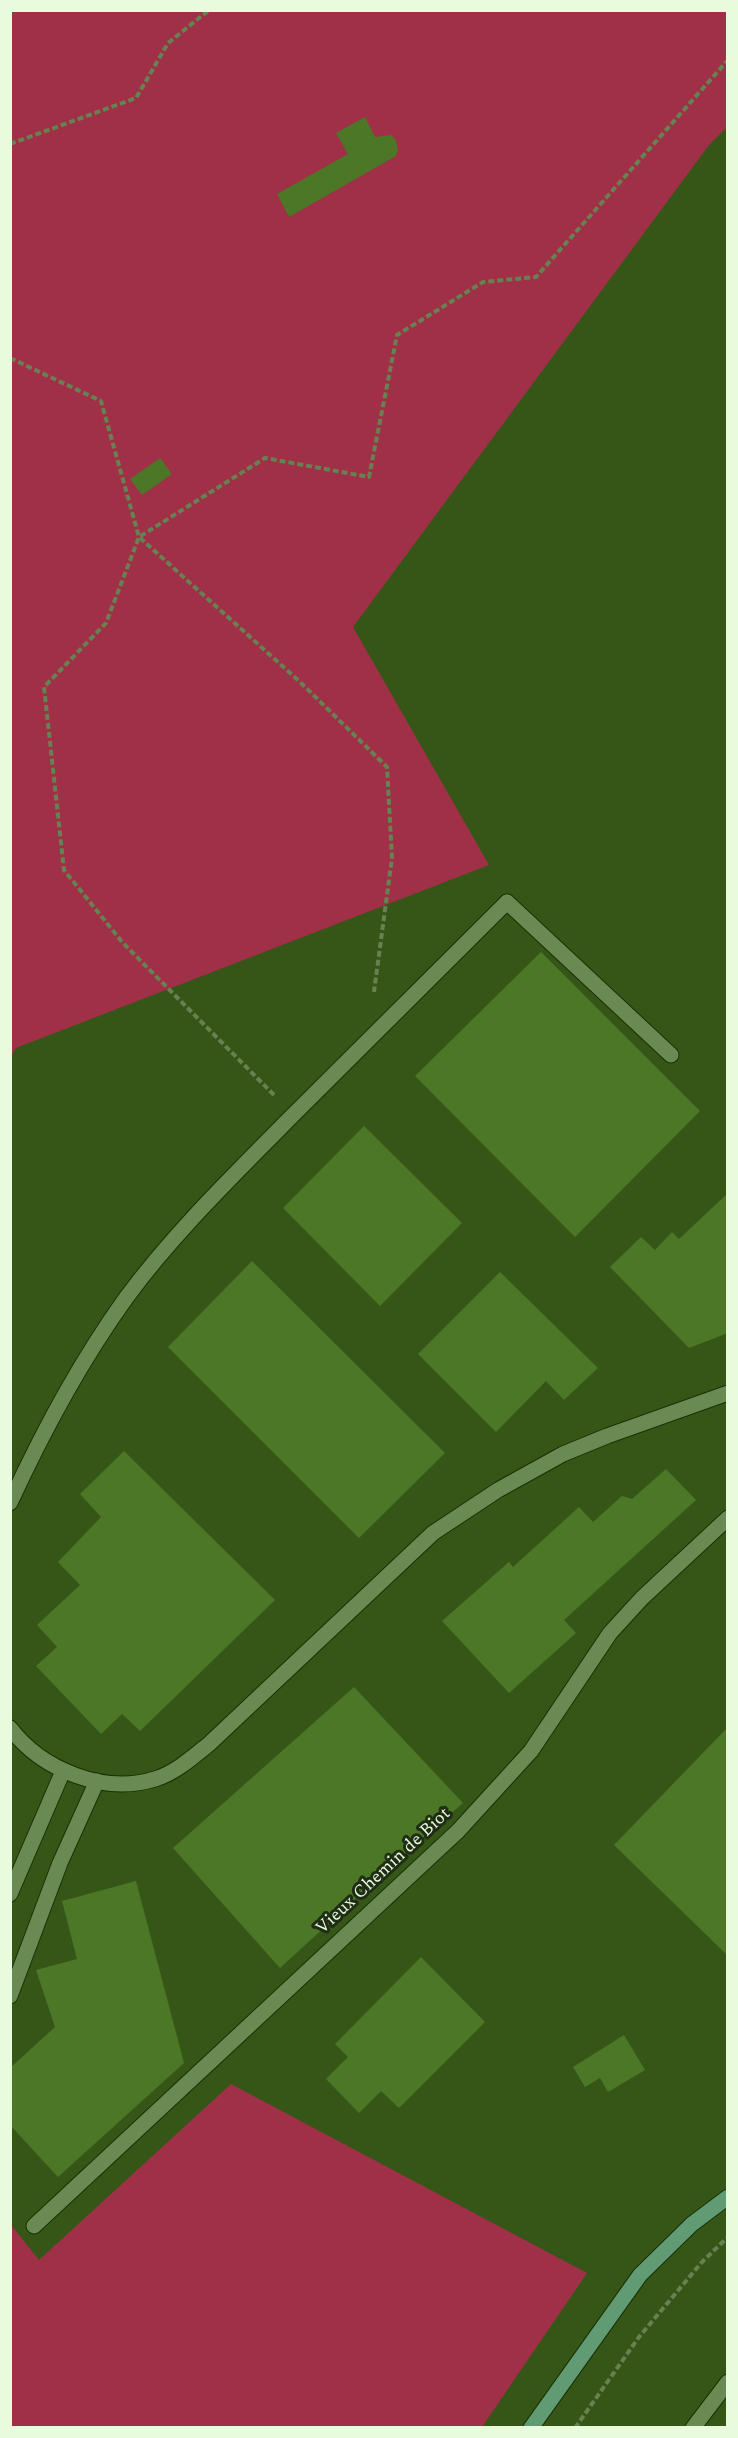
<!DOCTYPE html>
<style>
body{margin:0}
#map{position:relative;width:738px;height:2438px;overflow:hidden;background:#2f4c14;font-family:Spectral,serif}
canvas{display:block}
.frame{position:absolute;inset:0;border:12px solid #e8fbdc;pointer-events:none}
</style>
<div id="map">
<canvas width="738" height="2438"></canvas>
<div class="frame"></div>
</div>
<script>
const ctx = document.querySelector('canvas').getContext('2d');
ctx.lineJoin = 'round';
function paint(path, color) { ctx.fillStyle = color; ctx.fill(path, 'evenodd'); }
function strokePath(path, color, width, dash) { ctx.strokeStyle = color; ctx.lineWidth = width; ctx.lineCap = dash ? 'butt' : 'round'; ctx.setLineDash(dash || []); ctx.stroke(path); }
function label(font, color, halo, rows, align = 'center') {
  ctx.font = font + ' Spectral,serif'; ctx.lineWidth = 6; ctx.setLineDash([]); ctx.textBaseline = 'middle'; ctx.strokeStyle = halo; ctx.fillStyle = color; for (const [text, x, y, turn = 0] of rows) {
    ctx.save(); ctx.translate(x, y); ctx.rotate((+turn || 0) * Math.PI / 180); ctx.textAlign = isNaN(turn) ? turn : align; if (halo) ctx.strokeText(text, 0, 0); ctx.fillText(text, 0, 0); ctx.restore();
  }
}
paint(new Path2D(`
 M11,11H727V2427L11,2428Z`), '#365617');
paint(new Path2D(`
 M11,11H727V127L709,145L353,627L489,865L16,1048L11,1056Z
 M231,2084L587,2273L482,2427H11V2225L39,2260Z`), '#a03047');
paint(new Path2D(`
 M365,117L375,137L391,135L396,140L398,150L396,156L289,217L277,194L348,154L336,133Z
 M160,458L172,474L142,495L130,479Z
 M541,952L700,1111L575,1237L415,1076Z
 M364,1126L462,1223L380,1306L283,1208Z
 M728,1193V1333L689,1348L610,1267L641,1237L655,1250L672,1232L679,1239Z
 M252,1261L445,1453L359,1538L168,1347Z
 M500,1272L598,1368L564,1400L546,1381L496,1432L418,1354Z
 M124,1451L275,1600L140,1731L122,1714L101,1734L36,1666L57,1647L37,1625L80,1585L58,1562L101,1517L80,1494Z
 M666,1469L696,1500L564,1620L576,1633L509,1693L442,1621L509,1562L513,1567L579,1507L593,1522L622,1496L632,1499Z
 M354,1687L463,1803L412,1847L280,1968L173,1848Z
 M728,1727V1956L614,1845Z
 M136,1881L184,2063L58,2177L10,2125V2068L55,2027L36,1970L77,1959L62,1901Z
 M421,1957L485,2022L399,2108L381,2091L359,2113L326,2079L348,2057L335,2044Z
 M624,2035L645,2070L608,2092L600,2078L585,2087L573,2067Z`), '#4c7726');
const lane = new Path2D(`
 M507,902L671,1055
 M10,1894L63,1771
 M10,1996L60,1863L97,1781`);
const street = new Path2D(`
 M10,1503C43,1431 80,1362 126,1298C174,1233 232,1177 288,1120C361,1047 434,974 507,902
 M10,1728C42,1770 104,1795 155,1779C175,1773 193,1757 209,1744L433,1533L498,1490L563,1454L607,1436L728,1393
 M34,2226L458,1831L531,1751L610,1633L642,1598L728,1518
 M693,2428L728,2382`);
const secondary = new Path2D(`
 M531,2428L640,2275L692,2224L728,2197`);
strokePath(lane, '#1a3005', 17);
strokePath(street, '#1a3005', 17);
strokePath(secondary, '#1a3005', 17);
strokePath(new Path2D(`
 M10,144L136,98L168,43L209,10
 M10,358L101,401L139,537L299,681L387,767L392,858L374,992
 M274,1095L123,943L64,870L44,687L106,623L139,537L265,458L369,477L397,335L483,282L536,277L728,60
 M575,2428L639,2337L702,2262L728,2237`), '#678151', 4, [6, 3]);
strokePath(lane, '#698a52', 15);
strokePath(street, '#698a52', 15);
strokePath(secondary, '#609b73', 15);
label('18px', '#e8fbdc', '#202d16', [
 ["Vieux Chemin de Biot",384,1872,-43]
]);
</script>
